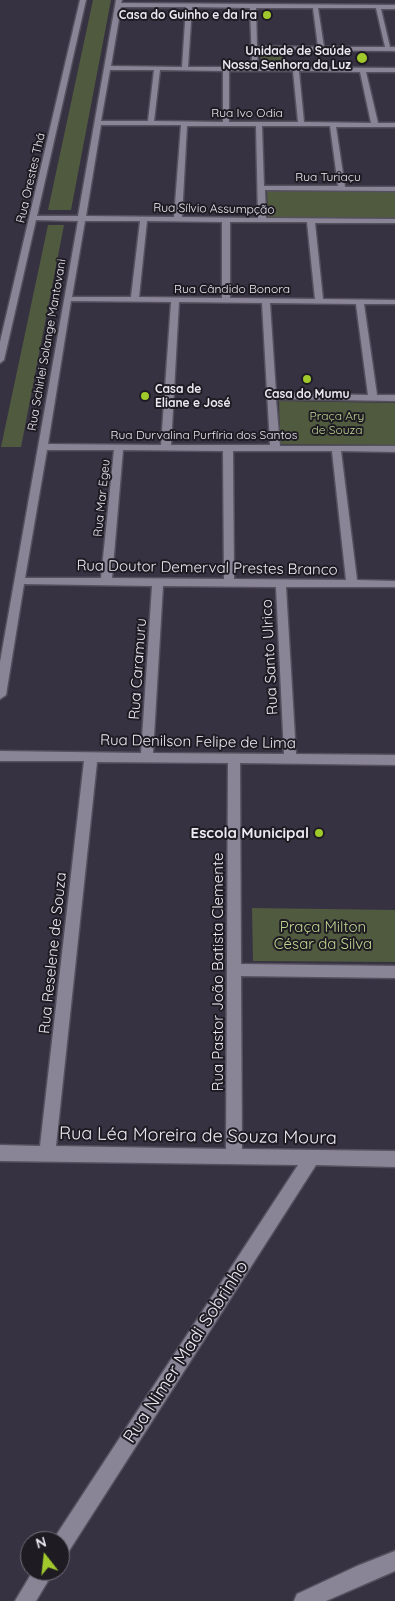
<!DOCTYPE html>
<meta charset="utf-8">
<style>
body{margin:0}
#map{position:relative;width:395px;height:1601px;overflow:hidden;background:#373242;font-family:Quicksand,sans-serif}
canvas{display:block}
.north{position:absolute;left:20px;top:1531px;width:50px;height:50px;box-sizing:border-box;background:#1e1b23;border:1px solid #706d76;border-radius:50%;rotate:344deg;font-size:14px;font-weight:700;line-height:20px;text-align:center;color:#ece9f3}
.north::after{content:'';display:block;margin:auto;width:18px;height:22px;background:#a0c92b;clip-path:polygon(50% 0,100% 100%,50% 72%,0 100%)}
</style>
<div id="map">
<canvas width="395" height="1601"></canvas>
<div class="north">N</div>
</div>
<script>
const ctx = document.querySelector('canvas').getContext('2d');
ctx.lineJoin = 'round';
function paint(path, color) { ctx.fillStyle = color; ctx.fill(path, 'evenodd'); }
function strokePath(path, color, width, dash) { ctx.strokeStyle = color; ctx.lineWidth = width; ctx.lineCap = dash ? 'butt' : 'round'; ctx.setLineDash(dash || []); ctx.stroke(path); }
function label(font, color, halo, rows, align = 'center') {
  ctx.font = font + ' Quicksand,sans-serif'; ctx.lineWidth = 4; ctx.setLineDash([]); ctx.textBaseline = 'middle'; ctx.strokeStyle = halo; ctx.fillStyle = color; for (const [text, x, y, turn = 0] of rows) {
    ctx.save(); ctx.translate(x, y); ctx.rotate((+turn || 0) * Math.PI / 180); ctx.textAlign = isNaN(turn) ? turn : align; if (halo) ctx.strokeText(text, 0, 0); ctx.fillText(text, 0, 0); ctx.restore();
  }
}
paint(new Path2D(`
 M93,0H111L71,210H48Z
 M260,50H282L284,68H261Z
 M267,190L395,191V219L268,218Z
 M48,225H64L21,447H1Z
 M279,401L395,403V445L280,444Z
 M252,908L395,910V962L253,961Z`), '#505a3f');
const minor = new Path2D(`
 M80,0H86L37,216H78L116,0H122L121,3L395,5V9H381L390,47H395V51L257,50L258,67L395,68V72H366L378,123H395V127H336L345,187H395V191L265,190L266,218L395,219V223H315L323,299L395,300V304H364L377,395H395V401L276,399L280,446H395V452L341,451L357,580L395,581V587H286L296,754L395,755V765L240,763L241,964L395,966V978L241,976L242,1149L395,1151V1167L316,1165L67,1554L60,1557V1541L53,1540L298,1165L0,1161V1145L40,1146L84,761H0V751L141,753L152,586L24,584L6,695L0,699V662L78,221L36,220L4,360L0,363V342ZM121,7H186L182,67L111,66ZM192,7L250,8L252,67H188ZM256,8H313L318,47L257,46ZM318,8H376L385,47H324ZM110,70H154L148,121H101ZM160,70L223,71V122L154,121ZM229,71H293L298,122H229ZM299,71L360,72L371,123L304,122ZM101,125H181L174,217L86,216ZM187,126H256L258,218L182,217ZM262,126H330L338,186H264ZM85,221H140L131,297H72ZM147,221L222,222V298L139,297ZM230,222H307L315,299L230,298ZM71,301L171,302L161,445L48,444ZM179,302L262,303L270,445H171ZM270,303L356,304L368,395L276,393ZM47,450H114L101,578H25ZM123,450L223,451L224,579L112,578ZM233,451H332L346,580L234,579ZM163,586L276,587L284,754L153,753ZM97,762L228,763L226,1149L56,1146Z
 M33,1571H54L36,1601H15Z`);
const secondary = new Path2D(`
 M395,1551V1571L326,1601H294L297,1594L357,1566Z`);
strokePath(minor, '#54505d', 3);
strokePath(secondary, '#54505d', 3);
paint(minor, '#8a8497');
paint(secondary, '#8a8497');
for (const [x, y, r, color] of [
 [267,15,5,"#a0c92b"],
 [362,58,6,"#a0c92b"],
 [307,379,5,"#a0c92b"],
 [145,396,5,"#a0c92b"],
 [319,833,5,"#a0c92b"]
]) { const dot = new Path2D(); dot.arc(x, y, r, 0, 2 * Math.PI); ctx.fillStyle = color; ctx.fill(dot); strokePath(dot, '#1e1b23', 2); }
label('bold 12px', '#ece9f3', '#1e1b23', [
 ["Casa do Guinho e da Ira",257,15],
 ["Unidade de Saúde",351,51],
 ["Nossa Senhora da Luz",351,65],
 ["Casa de",155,389,"left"],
 ["Eliane e José",155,403,"left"],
 ["Casa do Mumu",307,394,"center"]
], 'right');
label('12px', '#ece9f3', '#1e1b23', [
 ["Rua Ivo Odia",247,113],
 ["Rua Turiaçu",328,177],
 ["Rua Orestes Thá",31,178,-77],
 ["Rua Sílvio Assumpção",214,209,1],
 ["Rua Cândido Bonora",232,289],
 ["Rua Schirlei Solange Mantovani",47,345,-80],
 ["Rua Durvalina Purfíria dos Santos",204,435],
 ["Rua Mar Egeu",102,498,-84]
]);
label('12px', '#bed690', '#1e1b23', [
 ["Praça Ary",337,416],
 ["de Souza",337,430]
]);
label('15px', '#ece9f3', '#1e1b23', [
 ["Rua Doutor Demerval Prestes Branco",207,568,1],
 ["Rua Santo Ulrico",270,657,-93],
 ["Rua Caramuru",138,669,-86],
 ["Rua Denilson Felipe de Lima",198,742,1],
 ["Rua Reselene de Souza",53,953,-84],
 ["Rua Pastor João Batista Clemente",218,972,-90]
]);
label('bold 15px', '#ece9f3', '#1e1b23', [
 ["Escola Municipal",309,833]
], 'right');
label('15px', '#bed690', '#1e1b23', [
 ["Praça Milton",323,927],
 ["César da Silva",323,944]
]);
label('18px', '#ece9f3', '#1e1b23', [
 ["Rua Léa Moreira de Souza Moura",198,1136,1],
 ["Rua Nimer Madi Sobrinho",186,1352,-57]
]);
</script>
